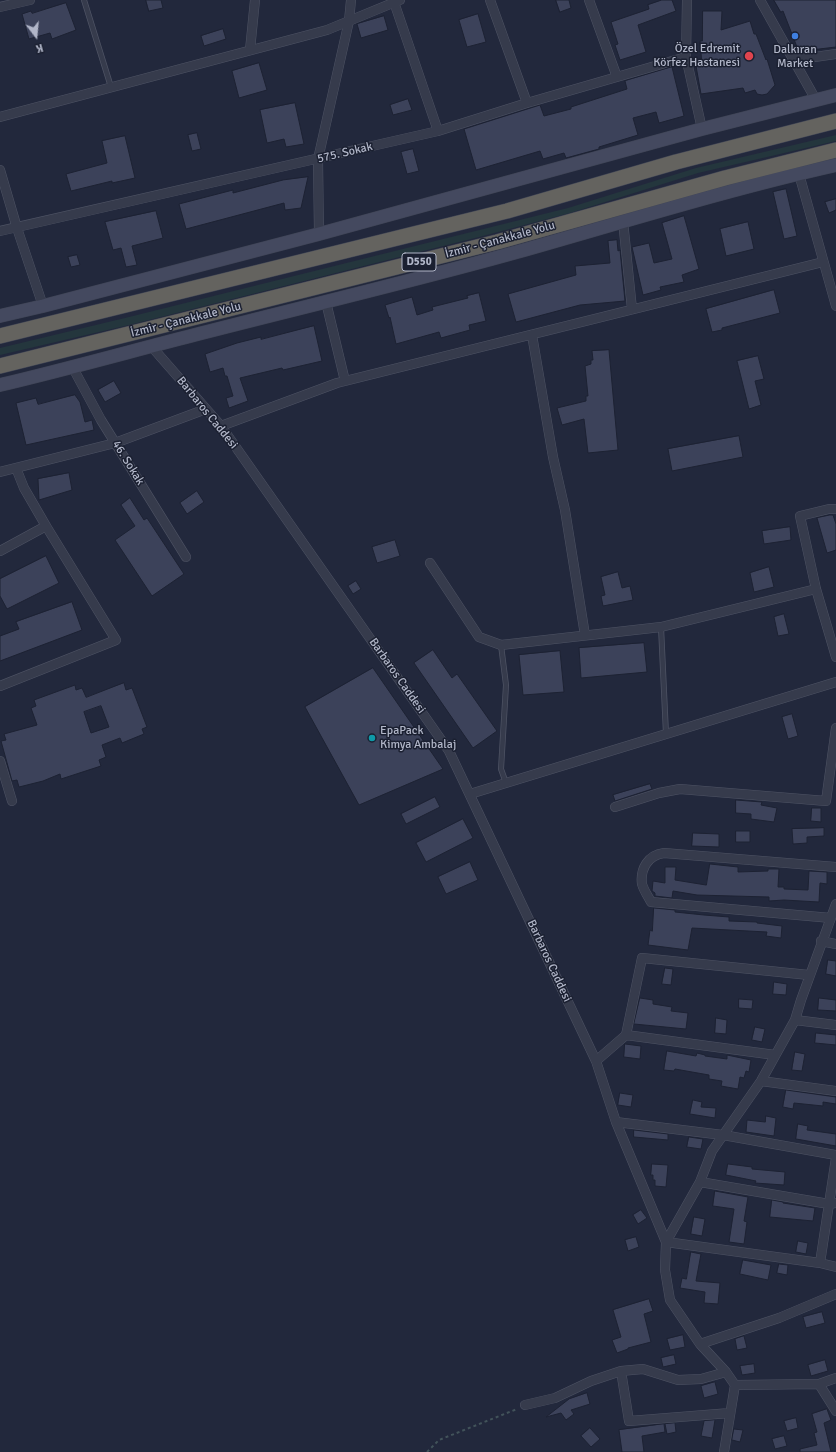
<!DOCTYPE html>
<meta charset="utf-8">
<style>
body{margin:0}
#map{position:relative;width:836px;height:1452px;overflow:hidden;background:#22283c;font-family:Signika,sans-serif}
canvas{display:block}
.north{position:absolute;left:16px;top:16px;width:40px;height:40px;-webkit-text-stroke:3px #1b2031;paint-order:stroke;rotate:164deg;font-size:11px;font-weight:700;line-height:16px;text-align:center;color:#b1b6c8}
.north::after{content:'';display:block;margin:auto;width:14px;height:18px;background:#b1b6c8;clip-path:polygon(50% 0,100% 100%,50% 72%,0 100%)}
</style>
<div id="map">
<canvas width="836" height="1452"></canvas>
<div class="north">K</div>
</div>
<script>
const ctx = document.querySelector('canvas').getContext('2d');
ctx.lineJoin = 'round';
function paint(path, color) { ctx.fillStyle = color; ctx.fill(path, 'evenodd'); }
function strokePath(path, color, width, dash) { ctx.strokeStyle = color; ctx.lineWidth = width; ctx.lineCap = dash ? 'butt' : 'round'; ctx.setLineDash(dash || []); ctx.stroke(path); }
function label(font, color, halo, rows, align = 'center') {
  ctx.font = font + ' Signika,sans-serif'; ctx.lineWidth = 3; ctx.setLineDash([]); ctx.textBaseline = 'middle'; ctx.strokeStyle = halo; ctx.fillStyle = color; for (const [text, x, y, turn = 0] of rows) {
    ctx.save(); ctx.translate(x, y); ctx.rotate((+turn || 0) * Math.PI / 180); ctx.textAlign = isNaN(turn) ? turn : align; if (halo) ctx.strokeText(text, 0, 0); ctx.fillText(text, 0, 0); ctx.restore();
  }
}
paint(new Path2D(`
 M836,135V141L698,173L570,213L479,237L129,325L0,355V348L125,318L568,208L696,168Z`), '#24363d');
const building = new Path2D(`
 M146,0H161L163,8L149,11Z
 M556,0H569L571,8L560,12Z
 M662,0H672L676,11L638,25L646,52L620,60L615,45L618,44L611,22L649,9L648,5Z
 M774,0H836V47L811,50L797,47L783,11L781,12Z
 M66,3L76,30L52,39L50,33L29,39L22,14L31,11L32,13Z
 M703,11H722L721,30L750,21L754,34H756L766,60L767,59L775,85L767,94L762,95L757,94L755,90L745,93L743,88L701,94L696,66L702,65L700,41H702Z
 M478,14L486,42L467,47L459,20Z
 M384,16L388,30L361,38L357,24Z
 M223,29L226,39L204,46L201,36Z
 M259,63L267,90L239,98L232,71Z
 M672,67L684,116L659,123L656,112L633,118L638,135L599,147V149L566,158L564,153L543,159L540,151L476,170L464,129L540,105L544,116L571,109V107L627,89L625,81Z
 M408,99L412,110L393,115L390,105Z
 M295,103L304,144L286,147L284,139L267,143L260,110Z
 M197,133L201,149L192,151L188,135Z
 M125,136L135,178L112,183V181L71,191L66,174L107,163L102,141Z
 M413,149L419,171L407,174L401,152Z
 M308,177L301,208L285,210L284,203L186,229L179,204L233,190V193L283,180Z
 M786,189L797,236L784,239L773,192Z
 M836,199V210L829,213L825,202Z
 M156,211L163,238L132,246L137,265L126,267L121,248L113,250L105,222Z
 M684,216L699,269L682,275L684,282L660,287L661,290L643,295L632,247L649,243L654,263L672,259L662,223Z
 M748,222L754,249L726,256L720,229Z
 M617,240L618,251L620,250L625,301L580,305L516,322L508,294L576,275L575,266L610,263L608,241Z
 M77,255L80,265L71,267L68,257Z
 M774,290L780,313L722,328V330L712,332L706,309Z
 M479,293L486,321L469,325L470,330L441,338L439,332L396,344L390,317L389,318L385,305L412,297L417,315L433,310L432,307L468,298L467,296Z
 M314,326L322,361L283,370L282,368L240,378L248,401L229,408L226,398L233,396L227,376H225L223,368L210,372L205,354L237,343L261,337V339Z
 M609,350L618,450L588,453L584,419L562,425L557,408L586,401V396H588L585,366L591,364V360H593L592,351Z
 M758,356L764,379L755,381L761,405L749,409L737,361Z
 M114,381L121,393L105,402L98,390Z
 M75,395L80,402L85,422L92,420L94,430L26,445L16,403L36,398L38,404Z
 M739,436L743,457L672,471L668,449Z
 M69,473L72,490L39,500L38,479Z
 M197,491L204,502L187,514L180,503Z
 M130,498L144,520L147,518L184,574L152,596L115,540L135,526L121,505Z
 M830,515H833L836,524V550L827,553L817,518Z
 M790,527L791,540L764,544L762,531Z
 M395,540L400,556L377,563L372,547Z
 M46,556L59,583L7,609L0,596V579Z
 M769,567L774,587L754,592L750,573Z
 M618,572L622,588L630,586L633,600L603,606L601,596L605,595L601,577Z
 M356,581L361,589L353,594L348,586Z
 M72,602L82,630L0,661V636L19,629L16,622Z
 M784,614L789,634L778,636L774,617Z
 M644,643L647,672L581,678L579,648Z
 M433,650L452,678L457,674L497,731L473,748L414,663Z
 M560,651L564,692L523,695L519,655Z
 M373,668L443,769L359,805L305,707Z
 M124,683L126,690L132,688L147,727L142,729L144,734L122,743L120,738L102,745L106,757L99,760L101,766L61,779L60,774L43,781L19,787L17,780L12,781L1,741L6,740L4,734L37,725L31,708L36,706L34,700L75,685L76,690L82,688L86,697ZM101,706L109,727L91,733L84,712Z
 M792,714L798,736L788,739L782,717Z
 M650,784L652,789L615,801L613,795Z
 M435,797L440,807L406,824L401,814Z
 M736,800L762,802L761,805L777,808L774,822L751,819V814L736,813Z
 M812,808H821V822L811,821Z
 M463,819L473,838L426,862L416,843Z
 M824,828V836L807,837V843L793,844L792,829Z
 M736,831H750V842H736Z
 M693,833L719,834V847L692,846Z
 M470,862L478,880L446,894L438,877Z
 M710,864L738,867V872L768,871V869H779L778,887H784V889L808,890L809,871L827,872V884L820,883L819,902L784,900L769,901V897L697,895L673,891L672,898L655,896V893L652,891L653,881L665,883V867H676L675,880L706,885Z
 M654,908L675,910V912L704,915L729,917V921L757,922V923L782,926L781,938L766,936L767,932L692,928L688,950L648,945L650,930L652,931Z
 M828,960L836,961V976L826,974Z
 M665,968L673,969L671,985L662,984Z
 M774,982L787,984L786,995L773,994Z
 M640,998L653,1000V1004L672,1007L671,1011L688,1013L686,1029L634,1024Z
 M819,998L836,1000V1011L818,1010Z
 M739,999L753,1000L752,1009L739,1008Z
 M716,1018L727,1020L726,1034L715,1033Z
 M755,1027L765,1029L762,1042L752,1040Z
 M816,1033L836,1035V1045L815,1043Z
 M625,1044L641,1046L640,1059L624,1057Z
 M667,1051L696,1056L697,1053L705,1055V1056L727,1059V1055L751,1060L749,1072L746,1071L744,1078L740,1077L738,1089L721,1086L722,1081L709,1079V1075L675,1069L674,1071L664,1070Z
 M795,1052L805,1054L802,1071L792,1070Z
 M786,1090L836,1097V1104L823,1102V1106L794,1103L793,1109L783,1107Z
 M620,1093L633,1095L631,1107L618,1105Z
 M693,1100L702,1102L701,1107L716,1108L715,1118L690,1114Z
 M766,1116L776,1118L774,1136L746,1132L747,1120L765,1122Z
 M798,1124L808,1126L807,1130L836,1134V1146L796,1139Z
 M634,1130L668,1134V1140L634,1137Z
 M689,1137L703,1139L701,1149L687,1147Z
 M652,1164L668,1165L666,1187L655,1186V1180H653V1175H651Z
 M728,1164L752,1167V1169L785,1172L784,1185L755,1183L756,1181L726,1175Z
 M715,1191L748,1197L744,1221L747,1222L744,1244L729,1242L734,1209L713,1206Z
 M772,1200L783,1202V1203L815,1208L813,1221L770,1217Z
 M641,1210L647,1218L638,1224L633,1215Z
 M694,1217L705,1219L702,1236L691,1234Z
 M636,1237L639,1247L628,1251L625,1240Z
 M798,1241L808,1243L806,1254L796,1252Z
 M691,1252L701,1254L696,1281L720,1283L718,1304L704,1303L705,1292L680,1288L682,1278L686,1279Z
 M743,1260L771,1265L768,1280L740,1274Z
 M779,1264L788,1265L787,1275L777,1273Z
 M649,1299L653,1311L644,1314L651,1342L628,1348V1349L617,1353L612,1340L621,1337L613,1310Z
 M822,1312L825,1323L806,1328L803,1317Z
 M683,1335L685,1347L670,1350L667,1339Z
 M744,1336L747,1348L737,1350L735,1339Z
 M674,1355L676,1364L663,1367L661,1358Z
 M825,1360L828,1371L811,1376L808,1365Z
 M754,1364L755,1373L742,1375L740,1366Z
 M715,1382L718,1394L704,1398L701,1386Z
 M587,1393L590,1404L571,1410L574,1414L566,1420L561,1413L546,1417L569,1399Z
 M827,1409L831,1420L824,1423L831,1452H800V1449L817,1445L814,1433L817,1432L812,1414Z
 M796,1418L798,1428L787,1431L784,1421Z
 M715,1420L712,1438L701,1436L704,1421Z
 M675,1423L676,1432L667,1434L665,1424Z
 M664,1424L665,1432L642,1436L644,1452H622L619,1430Z
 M590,1428L600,1439L591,1447L581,1436Z
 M734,1429L743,1430L740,1442L732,1440Z
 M784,1436L787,1446L775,1449L772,1439Z`);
paint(building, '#3c425a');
strokePath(building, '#1d2233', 1);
const service = new Path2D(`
 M84,0L111,87
 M661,627L666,734
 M501,645L506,685L501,769L506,783`);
const minor = new Path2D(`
 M490,0L527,103
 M589,0L617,77
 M687,0L686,57L702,129
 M760,0L816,100
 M394,2L438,131
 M0,7L30,0
 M250,50L255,0
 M794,60L836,54
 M0,117L327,30L400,0
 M0,170L17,228L43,306
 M799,174L836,306
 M623,221L632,309
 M0,231L438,131L527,103L686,57
 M319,234L318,159L349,21L351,0
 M326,302L345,381
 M532,335L553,457L565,510L585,635
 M152,347L221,426L449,751L596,1061L616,1122L666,1242L665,1270L670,1300L700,1344L726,1372L735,1385L724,1452
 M73,368L101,420L186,557
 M221,426L337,383L823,262
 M0,472L115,443L206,409
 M836,509H829L800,516L816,589L836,657
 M0,551L46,526
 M430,563L479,637L501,645L661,627L816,589
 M0,686L116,640L46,526L24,488L16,468
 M0,761L12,801
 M470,794L836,682
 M615,807L659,793L680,789L826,801L836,728
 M831,918L651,902C648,896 644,891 642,884C640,869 648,855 664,853L836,867
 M821,941L836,944
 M795,1020L836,1025
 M626,1035L775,1055
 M596,1061L626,1035L642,958L809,975
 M761,1081L836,1091
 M616,1122L723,1135L836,1155
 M700,1182L829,1204L836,1203
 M666,1242L700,1182L712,1151L761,1081L795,1020L801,1000L836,904
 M666,1242L820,1263L836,1267
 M820,1263L836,1158
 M700,1344L779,1318L836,1294
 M621,1371L629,1421L730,1413
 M819,1384L836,1411
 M735,1385L819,1384L836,1378
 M525,1405L555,1398L591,1381L621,1371L643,1369L678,1380L701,1379L726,1372`);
const secondary = new Path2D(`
 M0,316L43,306L319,234L702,129L836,95
 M0,385C68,369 135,350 202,333C307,306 413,281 517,252C623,222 729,189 836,165`);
const trunk = new Path2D(`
 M0,336L507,211L676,162L836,121
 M0,366L497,242L725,178L836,150`);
strokePath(service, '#4e5364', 6);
strokePath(minor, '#4e5364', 10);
strokePath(secondary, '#3f4455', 14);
strokePath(trunk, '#3e4354', 16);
strokePath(new Path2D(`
 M427,1452L439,1440L517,1409`), '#42535a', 2, [3, 3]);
strokePath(service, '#363b4c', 4.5);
strokePath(minor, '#363b4c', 9);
strokePath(secondary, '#44495f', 13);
strokePath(trunk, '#64635f', 15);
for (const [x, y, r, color] of [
 [795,36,4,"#3f7fe0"],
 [749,56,5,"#e0444e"],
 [372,738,4,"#0f9aa8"]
]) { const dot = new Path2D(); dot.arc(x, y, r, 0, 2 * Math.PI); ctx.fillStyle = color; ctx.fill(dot); strokePath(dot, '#1b2031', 1.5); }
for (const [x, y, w] of [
 [419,262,34]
]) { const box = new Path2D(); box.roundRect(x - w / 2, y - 9, w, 18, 3); ctx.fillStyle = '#1b2031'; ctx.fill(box); strokePath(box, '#b1b6c8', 1); }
label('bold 11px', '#b1b6c8', null, [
 ["D550",419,262]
]);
label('12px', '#b1b6c8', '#1b2031', [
 ["Özel Edremit",740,49],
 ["Körfez Hastanesi",740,63],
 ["Dalkıran",795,50,"center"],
 ["Market",795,64,"center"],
 ["EpaPack",380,731,"left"],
 ["Kimya Ambalaj",380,745,"left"]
], 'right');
label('12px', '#b1b6c8', '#1b2031', [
 ["575. Sokak",345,153,-13],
 ["İzmir - Çanakkale Yolu",500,240,-15],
 ["İzmir - Çanakkale Yolu",186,320,-14],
 ["Barbaros Caddesi",207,413,51],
 ["46. Sokak",128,463,58],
 ["Barbaros Caddesi",397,676,55],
 ["Barbaros Caddesi",549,961,65]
]);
</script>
